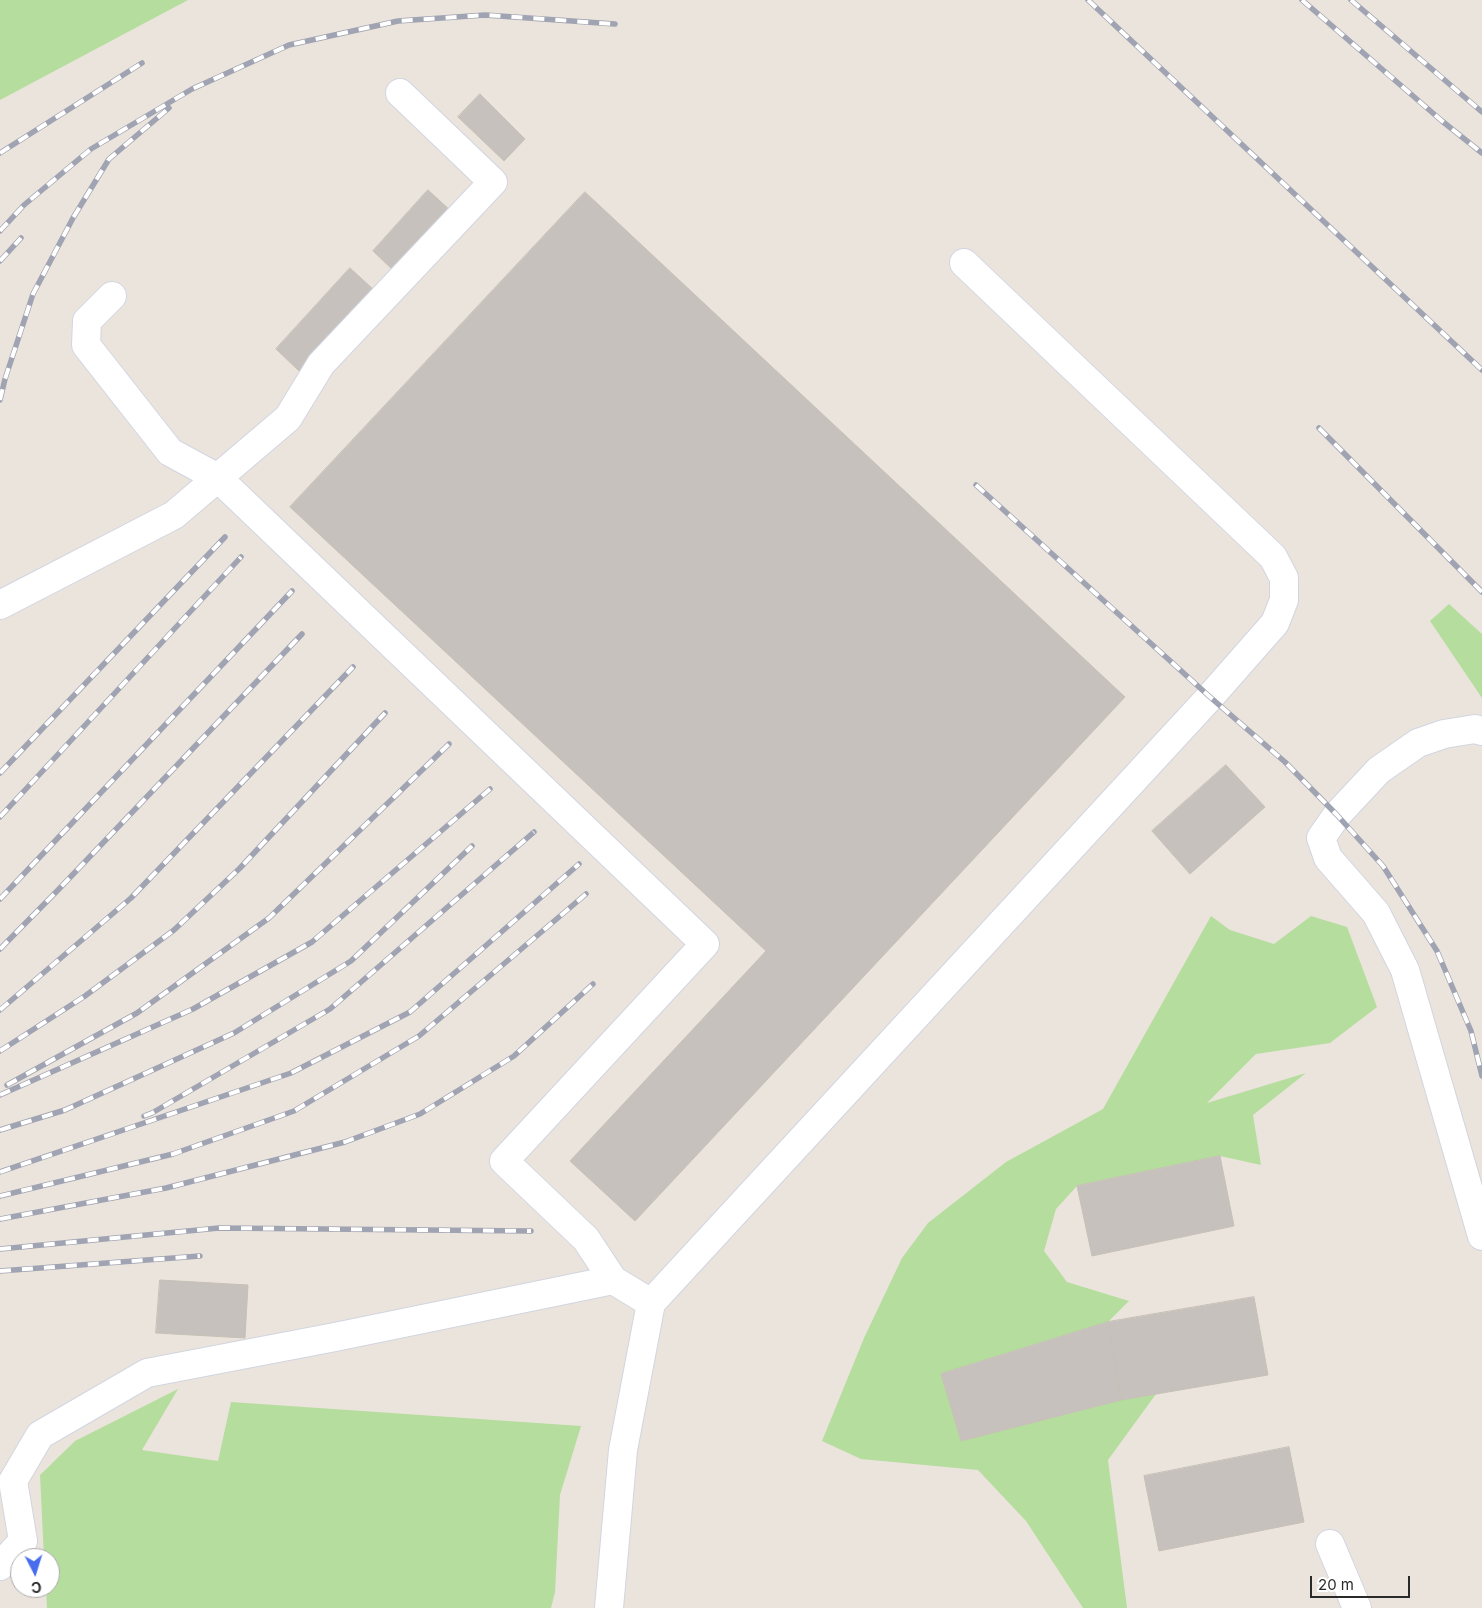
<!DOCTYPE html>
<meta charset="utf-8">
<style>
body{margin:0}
#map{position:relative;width:1482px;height:1608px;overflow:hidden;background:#ebe4dc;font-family:Inter,sans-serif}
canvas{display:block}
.north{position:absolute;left:10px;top:1548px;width:50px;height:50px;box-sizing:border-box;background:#fff;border:1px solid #aaa;border-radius:50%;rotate:175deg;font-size:14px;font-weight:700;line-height:20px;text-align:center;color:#2a2a2a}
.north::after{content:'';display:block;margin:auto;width:18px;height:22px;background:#486dec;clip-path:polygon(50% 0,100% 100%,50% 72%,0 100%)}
.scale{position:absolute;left:1310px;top:1576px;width:100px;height:22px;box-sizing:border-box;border:2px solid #2a2a2a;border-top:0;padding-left:6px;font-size:15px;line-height:18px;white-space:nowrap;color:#2a2a2a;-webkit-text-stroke:4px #fff;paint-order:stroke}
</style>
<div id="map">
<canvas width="1482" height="1608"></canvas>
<div class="north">С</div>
<div class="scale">20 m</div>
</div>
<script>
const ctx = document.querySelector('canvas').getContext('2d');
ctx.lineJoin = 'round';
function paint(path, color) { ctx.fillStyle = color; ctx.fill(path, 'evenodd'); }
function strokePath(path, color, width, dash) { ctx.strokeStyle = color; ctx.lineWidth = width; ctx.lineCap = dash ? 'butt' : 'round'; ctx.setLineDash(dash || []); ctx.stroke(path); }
paint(new Path2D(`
 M0,0H188L0,100Z
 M1449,604L1482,634V698L1430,621Z
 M1211,916L1230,930L1274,944L1311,916L1347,927L1377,1007L1330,1043L1256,1054L1207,1103L1306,1073L1253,1115L1261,1165L1220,1156L1077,1186L1056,1209L1044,1251L1067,1282L1129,1301L1108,1322L941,1374L961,1441L1121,1400L1156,1394L1108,1460L1127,1608H1083L1026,1521L978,1470L861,1459L822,1441L864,1338L902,1258L928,1223L1006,1162L1103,1109Z
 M178,1389L142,1450L218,1461L231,1402L581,1426L560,1495L555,1592L551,1608H47L46,1588H50V1558H44L40,1475L75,1441Z`), '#b5dd9d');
const building = new Path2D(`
 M480,94L525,139L504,161L458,117Z
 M428,190L452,212L396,273L373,251Z
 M585,192L1125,697L635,1221L570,1161L766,951L290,507Z
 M350,268L374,290L299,371L276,349Z
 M1226,765L1265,807L1190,874L1152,831Z
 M1220,1156L1234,1226L1092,1256L1077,1186Z
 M160,1280L248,1285L245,1338L156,1333Z
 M1254,1297L1268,1375L1121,1400L1108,1322Z
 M1108,1322L1121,1400L961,1441L941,1374Z
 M1289,1447L1304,1522L1159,1551L1144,1476Z`);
paint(building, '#c6c1bc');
strokePath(building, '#c6c0b6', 1);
const minor = new Path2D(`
 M112,296L87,321L86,345L170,452L218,478L705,944L504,1161L586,1239L613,1280
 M0,605L174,515L288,418L321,364L493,182L400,93
 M1482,731L1475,729L1444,734L1418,743L1379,770L1337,815L1321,838L1328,858L1376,913L1405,970L1482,1236
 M1330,1544L1357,1608
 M0,1566L23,1541L13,1481L40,1435L147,1373L335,1337L613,1280L651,1303
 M609,1608L623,1450L651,1303L1210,697L1275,623L1284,600V578L1273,557L964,263`);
strokePath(minor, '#d2d5e1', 30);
strokePath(minor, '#fff', 28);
const rail = new Path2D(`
 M1088,0L1482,370
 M1302,0L1442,121L1482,153
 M1351,0L1482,112
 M0,153L142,63
 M0,231L24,205L91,149L192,89L289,45L398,21L485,15L615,24
 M0,261L21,238
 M0,400L5,379L33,294L73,218L109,159L169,108
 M1319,428L1482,592
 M976,485L1210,697L1285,762L1337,815L1383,866L1437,951L1471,1031L1482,1076
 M0,773L225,537
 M0,817L241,557
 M0,899L292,591
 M0,949L59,889L302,634
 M0,1010L131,898L353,667
 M0,1051L85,996L174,930L240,868L385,713
 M7,1085L137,1013L269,918L449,744
 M0,1095L193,1009L312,942L490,789
 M144,1116L152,1113L330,1009L534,832
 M0,1130L65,1110L234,1033L351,961L472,846
 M0,1172L291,1073L410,1012L579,864
 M0,1196L173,1154L294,1111L419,1036L586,894
 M0,1219L166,1188L345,1142L420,1114L514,1056L593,984
 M0,1249L219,1228L531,1231
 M0,1271L200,1256`);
strokePath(rail, '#a0a3b2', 5.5);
strokePath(rail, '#fff', 4, [11]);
</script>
